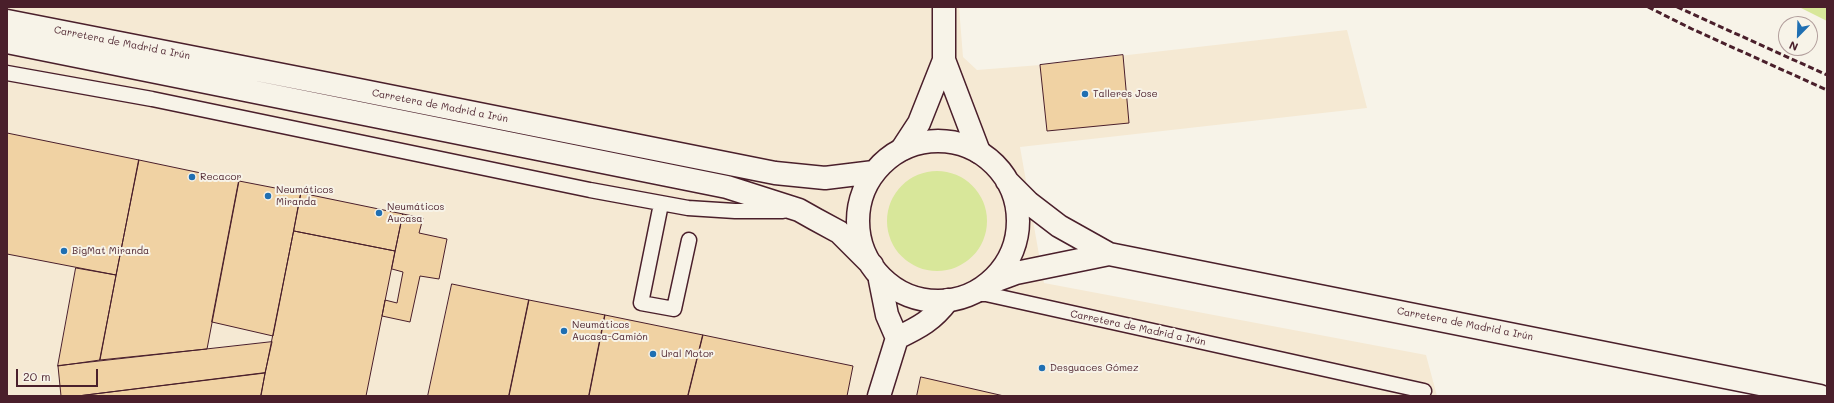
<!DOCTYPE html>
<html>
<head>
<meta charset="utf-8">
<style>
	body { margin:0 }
	#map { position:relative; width:1834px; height:403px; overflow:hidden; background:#f7f3e8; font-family:Mali,sans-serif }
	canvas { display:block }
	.frame { position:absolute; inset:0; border:8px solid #4a1f2b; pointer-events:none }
	.north { position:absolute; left:1778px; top:16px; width:40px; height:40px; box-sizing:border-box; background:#f7f3e8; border:1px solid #b29e9c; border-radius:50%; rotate:203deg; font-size:11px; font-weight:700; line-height:16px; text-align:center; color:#4a1f2b }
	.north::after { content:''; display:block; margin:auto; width:14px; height:18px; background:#1f6fb2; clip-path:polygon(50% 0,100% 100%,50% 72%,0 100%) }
	.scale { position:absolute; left:16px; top:369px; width:82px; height:18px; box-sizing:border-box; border:2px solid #4a1f2b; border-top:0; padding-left:5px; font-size:12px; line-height:14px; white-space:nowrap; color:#4a1f2b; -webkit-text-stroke:3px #f7f3e8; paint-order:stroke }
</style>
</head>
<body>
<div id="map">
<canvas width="1834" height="403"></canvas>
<div class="frame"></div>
<div class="north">N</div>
<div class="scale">20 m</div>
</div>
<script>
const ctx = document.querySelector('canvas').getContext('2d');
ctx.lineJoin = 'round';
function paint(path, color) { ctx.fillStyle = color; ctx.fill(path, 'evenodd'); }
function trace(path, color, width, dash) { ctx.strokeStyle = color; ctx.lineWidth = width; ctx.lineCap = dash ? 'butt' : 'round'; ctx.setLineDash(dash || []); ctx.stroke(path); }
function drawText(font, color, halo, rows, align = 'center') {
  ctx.font = font + ' Mali,sans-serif'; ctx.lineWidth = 4; ctx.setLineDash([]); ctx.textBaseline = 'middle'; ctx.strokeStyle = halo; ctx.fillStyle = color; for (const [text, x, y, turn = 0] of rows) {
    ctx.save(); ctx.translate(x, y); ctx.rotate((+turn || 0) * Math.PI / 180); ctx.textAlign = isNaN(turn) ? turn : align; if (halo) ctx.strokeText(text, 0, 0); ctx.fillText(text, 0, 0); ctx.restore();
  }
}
paint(new Path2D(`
	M7 7H959L963 57 977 70 1040 65 1347 30 1367 108 1020 147 1044 283 1426 355 1437 396H7Z`), '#f5e9d3');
paint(new Path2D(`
	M1799 7H1827V21Z
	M887 221a50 50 0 1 1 100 0a50 50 0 1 1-100 0Z`), '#d8e79a');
const building = new Path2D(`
	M1123 55 1129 123 1047 131 1040 65Z
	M7 133 139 160 116 275 7 254Z
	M139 160 239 181 207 349 100 360Z
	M239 181 301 193 273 336 212 322Z
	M301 193 403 214 395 251 294 231Z
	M403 214 423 218 419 233 447 239 439 279 420 276 410 322 382 316 385 300 397 303 403 272 392 269Z
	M294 231 395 251 366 396H261Z
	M76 268 116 275 100 360 58 366Z
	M452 284 529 300 509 396H428Z
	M529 300 605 315 589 396H509Z
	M605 315 703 335 688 396H589Z
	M703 335 853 366 847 396H688Z
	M272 342 265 373 78 396H61L58 366Z
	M265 373 261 396H78Z
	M921 377 1004 396H917Z`);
paint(building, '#f0d2a3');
trace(building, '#4a1f2b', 1);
const service = new Path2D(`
	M7 73 152 99 590 190 688 208 735 211H783
	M661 204 641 303 674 309 689 240
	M970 294H986L1424 391`);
const minor = new Path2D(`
	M944 7V60L979 152
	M902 149 919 123 944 60`);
const tertiary = new Path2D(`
	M880 280 887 315 897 338
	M879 396 897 338C920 327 933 320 948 300`);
const trunk = new Path2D(`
	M7 21 344 87 775 173 825 178 874 172
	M7 42 727 187 799 210 815 219 839 232 872 265
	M858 221a80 80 0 1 1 160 0a80 80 0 1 1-160 0Z
	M1007 181 1029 203 1059 226 1109 254 1820 396
	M989 283 1016 273 1109 254`);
trace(service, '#4a1f2b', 17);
trace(minor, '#4a1f2b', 25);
trace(tertiary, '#4a1f2b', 25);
trace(trunk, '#4a1f2b', 25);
trace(service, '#f7f3e8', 14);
trace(minor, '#f7f3e8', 22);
trace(tertiary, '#f7f3e8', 22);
trace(trunk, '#f7f3e8', 22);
trace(new Path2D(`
	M1648 7 1692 29 1827 90
	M1677 7 1827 75`), '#4a1f2b', 3, [6, 3]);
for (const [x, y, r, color] of [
	[1085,94,4,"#1f6fb2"],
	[192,177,4,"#1f6fb2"],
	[268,196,4,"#1f6fb2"],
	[379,213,4,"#1f6fb2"],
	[64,251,4,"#1f6fb2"],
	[564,331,4,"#1f6fb2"],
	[653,354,4,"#1f6fb2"],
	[1042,368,4,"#1f6fb2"]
]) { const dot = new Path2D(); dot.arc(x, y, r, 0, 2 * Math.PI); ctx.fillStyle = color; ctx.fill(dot); trace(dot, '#f7f3e8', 1.5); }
drawText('10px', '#4a1f2b', '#f7f3e8', [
	["Carretera de Madrid a Irún",122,43,11],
	["Carretera de Madrid a Irún",440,106,11],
	["Carretera de Madrid a Irún",1465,324,11],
	["Carretera de Madrid a Irún",1138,328,12]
]);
drawText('10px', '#4a1f2b', '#f7f3e8', [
	["Talleres Jose",1093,94],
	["Recacor",200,177],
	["Neumáticos",276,190],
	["Miranda",276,202],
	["Neumáticos",387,207],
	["Aucasa",387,219],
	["BigMat Miranda",72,251],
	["Neumáticos",572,325],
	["Aucasa-Camión",572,337],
	["Ural Motor",661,354],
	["Desguaces Gómez",1050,368]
], 'left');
</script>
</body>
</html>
